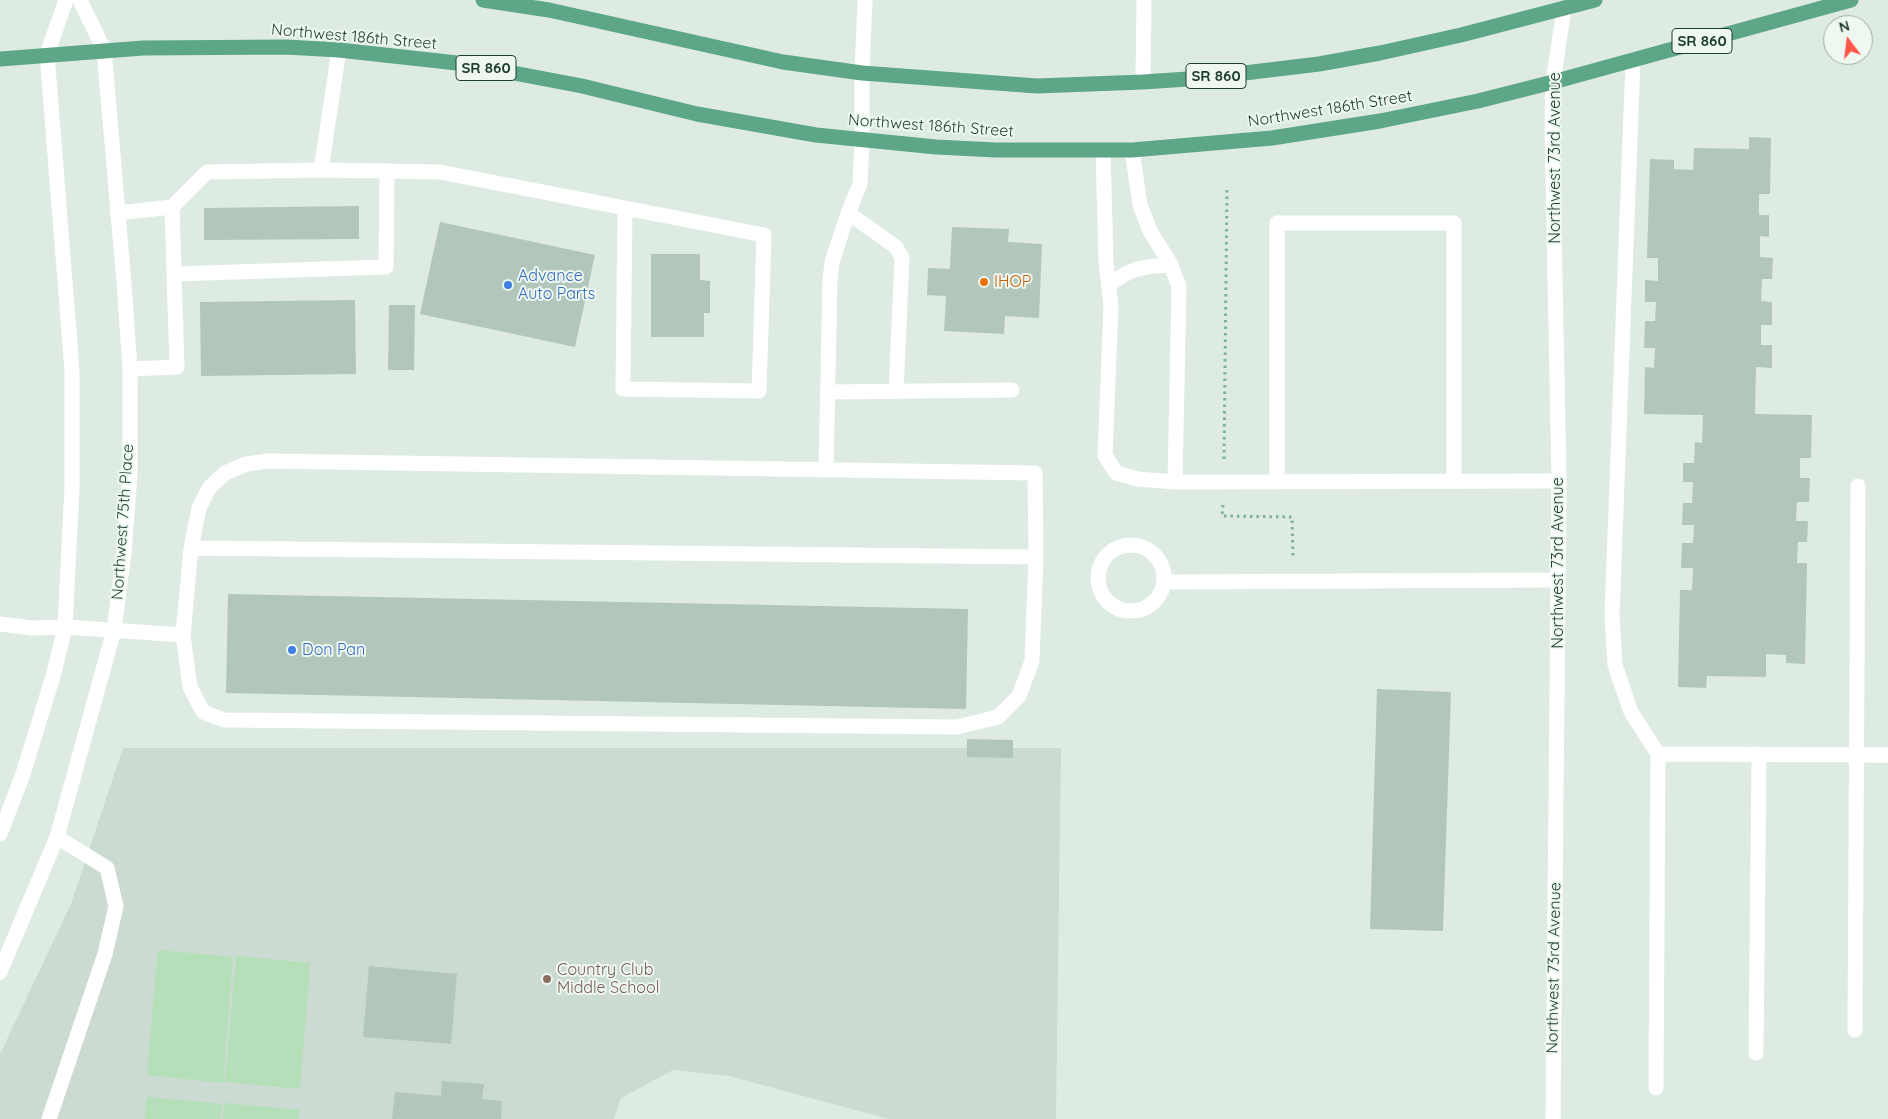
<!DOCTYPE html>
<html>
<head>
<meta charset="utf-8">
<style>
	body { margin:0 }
	#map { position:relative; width:1888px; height:1119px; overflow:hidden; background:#deebe3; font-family:Quicksand,sans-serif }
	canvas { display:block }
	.north { position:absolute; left:1823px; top:15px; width:50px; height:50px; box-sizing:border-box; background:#eef8f1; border:1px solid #9aada3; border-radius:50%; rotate:345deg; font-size:14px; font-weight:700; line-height:20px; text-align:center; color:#1d3d2f }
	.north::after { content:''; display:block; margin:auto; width:18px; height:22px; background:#ff5448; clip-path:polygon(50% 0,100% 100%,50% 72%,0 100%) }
</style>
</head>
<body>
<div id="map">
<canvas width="1888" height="1119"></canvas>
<div class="north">N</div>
</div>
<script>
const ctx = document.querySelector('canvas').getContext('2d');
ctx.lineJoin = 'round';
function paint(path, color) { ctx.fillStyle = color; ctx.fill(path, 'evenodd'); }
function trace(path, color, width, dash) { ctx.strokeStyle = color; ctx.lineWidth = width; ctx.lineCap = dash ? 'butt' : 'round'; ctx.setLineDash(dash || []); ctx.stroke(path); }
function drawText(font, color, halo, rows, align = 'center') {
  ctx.font = font + ' Quicksand,sans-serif'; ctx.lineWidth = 4; ctx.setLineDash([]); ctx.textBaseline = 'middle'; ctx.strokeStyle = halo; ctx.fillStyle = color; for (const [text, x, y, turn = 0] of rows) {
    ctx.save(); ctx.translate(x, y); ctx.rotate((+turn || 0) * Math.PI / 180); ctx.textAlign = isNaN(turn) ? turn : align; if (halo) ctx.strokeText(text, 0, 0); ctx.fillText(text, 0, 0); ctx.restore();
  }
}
paint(new Path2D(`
	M123 748H1061L1056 1119H889L729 1076 673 1070 621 1098 614 1119H0V1054L71 904Z`), '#ccdbd1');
paint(new Path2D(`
	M158 950 233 957 223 1083 147 1075Z
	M236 956 310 963 300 1089 225 1082Z
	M147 1097 222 1104 220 1119H145Z
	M224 1103 299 1110 298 1119H223Z`), '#b4dfb8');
paint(new Path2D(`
	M1749 137 1771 138 1770 194H1759V215H1769V237L1760 236V257L1773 258 1772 279H1762L1761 301 1772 302V325H1761V345H1772V368L1756 367 1755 414 1812 415 1811 458H1800V478H1810L1809 502H1797L1796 521H1808L1807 542H1798L1797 563H1807L1805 664 1786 663V655L1766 654V677L1707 676 1706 688 1678 687 1680 590H1692L1693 568H1681L1682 543H1693L1694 525H1682L1683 503H1692L1693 482H1683V463H1694L1695 442 1702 443 1703 415 1644 414 1645 367 1654 368 1655 348H1644L1645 321H1655L1656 302H1645V280L1658 281V258H1647L1650 159 1674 160V169L1693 170 1694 148 1749 149Z
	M359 206V239L204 240V208Z
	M440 222 595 255 575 347 420 314Z
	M952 227 1009 229 1008 242 1042 244 1039 318 1005 316 1004 334 944 331 946 296 927 295 928 268 950 269Z
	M651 254H700V280L710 281V313H704V337H651Z
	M355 300 356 374 201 376 200 302Z
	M389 305H415L414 370H388Z
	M228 594 968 609 966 709 226 693Z
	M1377 689 1451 692 1443 931 1370 929Z
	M967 739 1013 740V758L967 757Z
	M369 966 457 974 451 1044 363 1037Z
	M442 1081 484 1084 482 1099 502 1101 501 1119H392L395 1092 441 1096Z`), '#b3c6bb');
trace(new Path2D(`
	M1224 459 1227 186
	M1223 505 1222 516 1292 517 1293 558`), '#7ab397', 3, [2.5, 4]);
trace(new Path2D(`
	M1633 60 1612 615 1615 665 1631 712 1658 754 1888 755
	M1143 82 1144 0
	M1103 151 1106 262 1111 306 1105 455 1116 473 1138 479 1175 482 1179 287 1171 265 1150 231 1140 205 1132 150
	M321 170 339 50
	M118 213 172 207 207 172 321 170 440 172 764 235 759 391 623 389 625 208
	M848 213 896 247 902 258 896 391
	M174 274 386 267 387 171
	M1109 285C1130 268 1144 266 1171 265
	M130 369 177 367 172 207
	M828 392 1012 390
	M268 461 1035 473 1036 557 1032 661 1019 696 998 717 957 727 224 720 203 712 190 687 183 635 191 548 199 508 209 488 225 473 246 464Z
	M826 470 830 280 832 262 848 213 860 184 862 140
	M1175 482 1559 481
	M1277 482V223H1454V481
	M1098 578a33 33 0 1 1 66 0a33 33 0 1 1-66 0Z
	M191 548 1036 557
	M1164 582 1558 580
	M0 624 32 628 65 627 183 635
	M1855 1030 1858 486
	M1756 1053 1759 754
	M1656 1088 1658 754
	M49 1119 105 954 116 906 107 868 57 837`), '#fff', 15);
trace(new Path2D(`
	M862 140V73L865 0`), '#fff', 15);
trace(new Path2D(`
	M0 834 23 774 54 673 65 627 72 488V370L47 54 66 0
	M0 972 57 837 114 630 124 553 130 475V369L124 283 104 50 80 0
	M1553 1119 1559 481 1552 125 1553 82 1564 9`), '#fff', 15);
trace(new Path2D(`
	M483 0 549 10 783 62 862 73 1037 86 1143 82 1203 78 1319 64 1380 53 1461 35 1595 0
	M0 59 143 48 286 47 339 50 466 64 582 86 697 114 816 135 936 147 996 150H1132L1272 138 1380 121 1478 101 1553 82 1851 0`), '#5da686', 15);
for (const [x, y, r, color] of [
	[984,282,5,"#e8710a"],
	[508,285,5,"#3f7fe0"],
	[292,650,5,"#3f7fe0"],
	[547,979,5,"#8d6e63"]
]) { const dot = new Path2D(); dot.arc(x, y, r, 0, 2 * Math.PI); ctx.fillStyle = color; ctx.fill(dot); trace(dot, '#eef8f1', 2); }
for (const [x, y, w] of [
	[1702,41,60],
	[486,68,60],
	[1216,76,60]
]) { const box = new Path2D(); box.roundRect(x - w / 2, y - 12.5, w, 25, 4); ctx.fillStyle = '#eef8f1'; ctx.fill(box); trace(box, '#1d3d2f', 1); }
drawText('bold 15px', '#1d3d2f', null, [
	["SR 860",1702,41],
	["SR 860",486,68],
	["SR 860",1216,76]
]);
drawText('16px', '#1d3d2f', '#eef8f1', [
	["Northwest 186th Street",354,37,5],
	["Northwest 186th Street",1330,109,-9],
	["Northwest 186th Street",931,126,4],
	["Northwest 73rd Avenue",1555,158,-90],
	["Northwest 75th Place",123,522,-86],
	["Northwest 73rd Avenue",1558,563,-90],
	["Northwest 73rd Avenue",1554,968,-89]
]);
drawText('16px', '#366cbe', '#eef8f1', [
	["Advance",518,276],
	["Auto Parts",518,294],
	["Don Pan",302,650]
], 'left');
drawText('16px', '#c56008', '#eef8f1', [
	["IHOP",994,282]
], 'left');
drawText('16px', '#785e54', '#eef8f1', [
	["Country Club",557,970],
	["Middle School",557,988]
], 'left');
</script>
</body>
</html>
